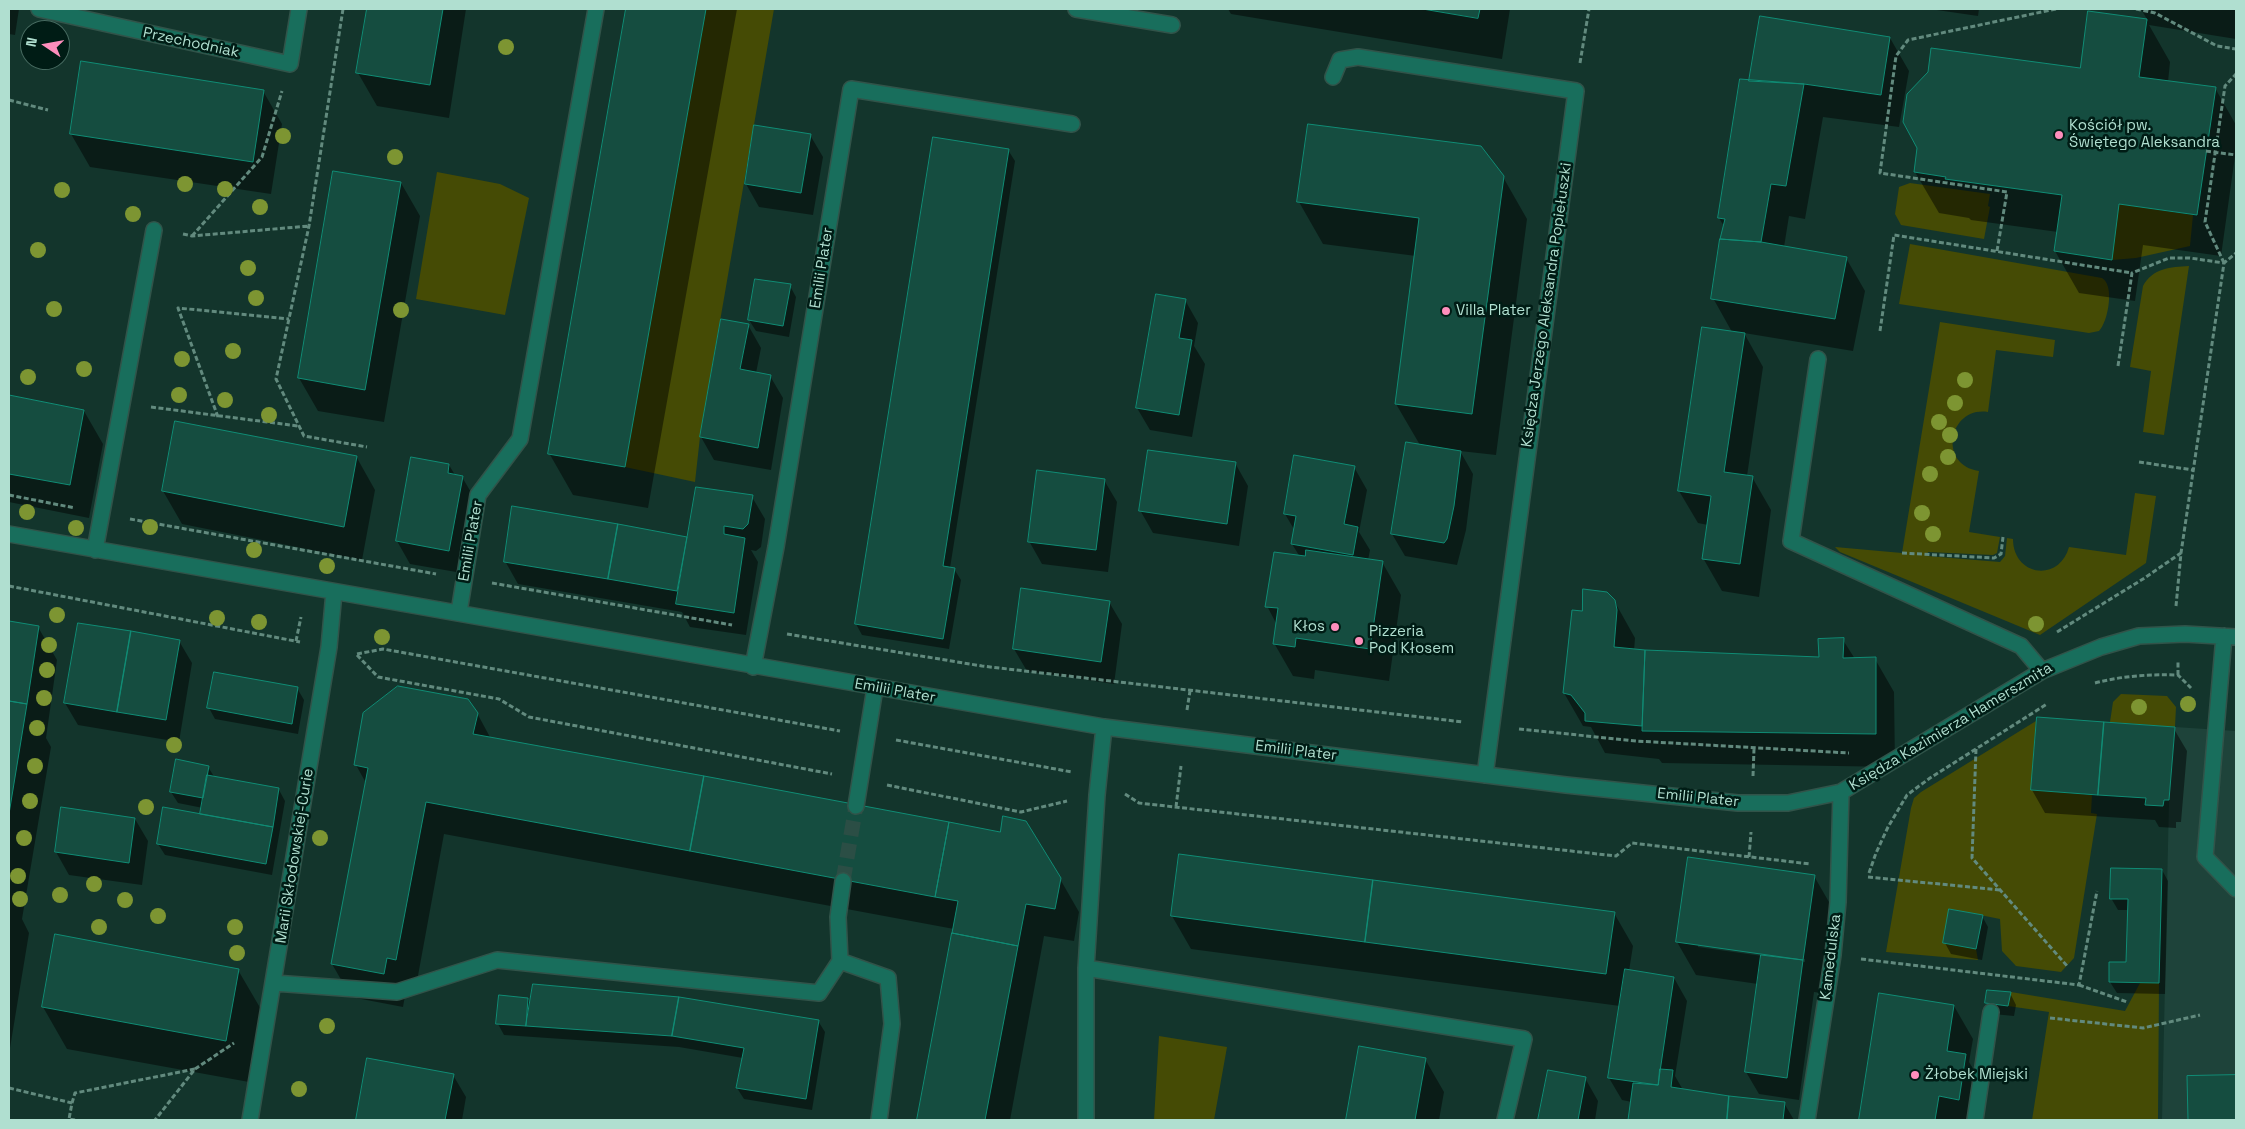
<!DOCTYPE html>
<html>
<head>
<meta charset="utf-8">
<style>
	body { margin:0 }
	#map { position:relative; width:2245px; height:1129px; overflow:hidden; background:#13352c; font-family:"Space Grotesk",sans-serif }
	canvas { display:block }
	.frame { position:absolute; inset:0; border:10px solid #b0dfd0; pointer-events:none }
	.north { position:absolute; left:20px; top:20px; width:50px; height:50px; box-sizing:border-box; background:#001c15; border:1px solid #466a60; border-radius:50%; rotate:282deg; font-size:14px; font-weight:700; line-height:20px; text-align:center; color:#b0dfd0 }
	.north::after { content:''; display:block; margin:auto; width:18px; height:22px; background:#fe8ebc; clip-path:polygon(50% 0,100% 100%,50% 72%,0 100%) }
</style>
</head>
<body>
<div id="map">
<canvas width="2245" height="1129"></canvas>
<div class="frame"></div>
<div class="north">N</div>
</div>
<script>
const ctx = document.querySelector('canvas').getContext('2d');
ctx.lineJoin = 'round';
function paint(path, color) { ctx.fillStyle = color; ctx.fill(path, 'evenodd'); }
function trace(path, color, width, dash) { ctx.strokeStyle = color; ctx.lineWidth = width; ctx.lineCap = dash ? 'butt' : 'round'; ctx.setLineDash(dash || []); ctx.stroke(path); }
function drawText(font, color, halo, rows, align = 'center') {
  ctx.font = font + ' "Space Grotesk",sans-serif'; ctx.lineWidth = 5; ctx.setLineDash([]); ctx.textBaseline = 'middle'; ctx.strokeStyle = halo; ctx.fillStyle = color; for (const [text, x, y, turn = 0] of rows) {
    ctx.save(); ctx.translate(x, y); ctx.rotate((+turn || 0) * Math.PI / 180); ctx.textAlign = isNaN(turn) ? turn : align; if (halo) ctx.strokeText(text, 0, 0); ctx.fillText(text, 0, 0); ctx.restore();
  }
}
paint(new Path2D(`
	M2175 727 2236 731V1120H2162L2169 800Z`), '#1e433a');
paint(new Path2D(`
	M706 9H774L700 437 695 482 625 467Z
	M437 172 500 184 529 198 505 315 416 299Z
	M1910 183 1990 194 1988 206 1990 207 1984 239 1901 225 1895 214 1899 187Z
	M2119 204 2193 215 2190 246 2136 258 2112 260Z
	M1910 244 2102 278C2115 285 2108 322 2099 331L2089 333 1899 304Z
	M2189 266 2164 435 2143 432 2151 371 2130 367 2143 286C2153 268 2170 267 2189 266Z
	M1940 322 2055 340 2053 357 1996 350 1988 412C1949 406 1937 465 1979 471L1969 532 2000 537 1997 553 1993 555 1928 552 1927 556 2000 562 2005 556 2007 538 2013 539C2013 576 2059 583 2069 547L2126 555 2135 493 2156 496 2146 563 2040 635 1840 552 1835 547 1902 553Z
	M2121 694 2167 696 2176 707 2175 727 2110 722 2113 702Z
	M2036 721 2031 790 2092 795 2091 813 2097 814 2074 958 2061 972 2016 966 2002 951 2000 919 1950 909 1943 943 1976 949 1978 960 1886 952 1911 808 1914 798 1921 792Z
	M2140 983H2159L2158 1120H2032L2049 1012 2008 1006 2011 992 2125 1011Z
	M1159 1036 1227 1047 1214 1120H1154Z`), '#454b05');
paint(new Path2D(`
	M9 9H19L15 35 9 34Z
	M368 9H466L449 118 377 106 358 73Z
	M627 9H737L648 508 573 495 549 453Z
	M1228 9H1510L1502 59 1231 14Z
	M1930 9H1979L1978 16Z
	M2141 9H2236V39L2149 25 2170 62 2168 82 2215 88 2236 125V149L2221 256 2143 245 2135 301 2079 293 2055 251 2058 232 1971 220 1969 218 1939 213 1915 172 2081 69 2089 12 2148 21Z
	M1890 38 1909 71 1899 127 1823 117 1805 219 1789 216 1784 247 1846 258 1865 291 1853 351 1744 333 1763 367 1747 476 1752 477 1771 510 1759 597 1722 591 1703 558 1708 525 1698 523 1679 491 1732 332 1713 298 1725 228 1719 218 1750 82Z
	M263 91 282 124 271 194 90 167 71 134Z
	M810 135 823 157 813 215 759 207 746 184Z
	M934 138 1008 150 1015 161 950 568 954 569 961 580 949 649 862 635 856 624Z
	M1503 177 1527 219 1496 455 1460 451 1473 474 1466 530 1457 565 1405 556 1392 534 1420 445 1396 404 1416 256 1323 244 1299 202Z
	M401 183 420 216 384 422 318 411 299 378Z
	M790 286 796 297 789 337 756 331 749 320Z
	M1185 300 1198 323 1194 346 1205 364 1192 437 1150 430 1137 408Z
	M748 325 761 348 756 373 770 376 783 398 771 470 714 460 701 437Z
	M9 397 84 411 103 444 89 518 9 502Z
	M357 458 375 490 362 560 182 524 163 491Z
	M1235 463 1248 486 1239 546 1153 533 1140 510Z
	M449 465 455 475 462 477 475 499 462 573 410 564 397 541Z
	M1354 467 1367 490 1359 532 1370 550 1368 560 1382 562 1401 595 1389 681 1315 670 1314 679 1293 676 1274 643 1277 625 1267 606 1300 557 1292 544 1295 531 1285 514Z
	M1104 480 1117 502 1108 572 1042 564 1029 541Z
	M752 497 765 519 761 547 756 551 751 550 758 562 746 635 690 627 682 612 518 584 505 561 513 507 688 538Z
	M1598 591 1612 597 1635 638 1634 651 1820 658 1843 640 1855 659H1875L1894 692 1895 767 1662 763 1659 759 1605 753 1591 727 1583 726 1564 693 1583 612Z
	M1109 602 1122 624 1114 684 1027 671 1014 649Z
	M9 622 38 627 57 660 46 738 51 747 22 919 29 933 9 1054Z
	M179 641 192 663 179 742 78 725 65 703Z
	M297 688 304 700 298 734 215 719 209 708Z
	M477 713 491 739 1001 833 1060 879 1079 912 1074 941 1044 936 1010 1120H918L954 929 444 834 415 992 406 990 403 1007 351 997 332 964 366 783 356 765Z
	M2038 719 2174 729 2187 751 2181 822H2176V828L2159 827 2155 820 2045 813 2032 790Z
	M208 767 215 778 279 790 285 801 272 875 165 855 158 844 164 808 201 815 203 808 178 803 171 792Z
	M62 809 135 819 148 841 142 885 69 875 56 852Z
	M1180 855 1614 913 1633 946 1629 971 1674 978 1687 1001 1675 1076 1683 1090 1784 1103 1794 1120H1630L1632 1102 1622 1100 1609 1078 1620 1006 1191 949 1172 916Z
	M1689 859 1814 876 1833 909 1821 993 1814 992 1799 1100 1759 1094 1746 1072 1758 984 1696 975 1677 942ZM1698 944 1805 959V962L1698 947Z
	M2162 870 2168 881 2165 994 2117 993 2110 982 2127 963 2129 910H2118L2111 898Z
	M1982 916 1988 927 1982 960 1951 954 1945 943Z
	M238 970 262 1011 249 1082 67 1049 43 1007Z
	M2010 993 2016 1005 2014 1016 1993 1014 1987 1002Z
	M1880 995 1954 1006 1973 1039 1969 1062 1985 1088 1980 1120H1860Z
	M528 999 531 1004 818 1021 825 1032 812 1110 744 1099 737 1088 743 1058 679 1047 504 1035 498 1024Z
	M1360 1048 1425 1059 1444 1092 1439 1120H1348Z
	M368 1059 453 1075 466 1097 462 1120H357Z
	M1549 1071 1585 1078 1598 1101 1595 1120H1539Z
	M2188 1077H2236V1120H2189Z`), '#0007');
const building = new Path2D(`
	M367 9H443L430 85 356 73Z
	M626 9H706L625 467 548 454Z
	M1423 9H1480L1478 18Z
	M2088 11 2147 19 2139 77 2216 87 2197 215 2119 204 2112 260 2054 251 2062 195 1945 179 1946 177 1914 172 1917 148 1903 122 1907 94 1928 72 1931 48 2080 68Z
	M1760 16 1890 37 1881 95 1804 84 1749 81Z
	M81 61 264 90 253 162 70 134Z
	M1740 79 1804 84 1786 186 1771 184 1761 242 1720 239 1725 219 1718 218Z
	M1308 124 1481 146 1504 176 1472 414 1395 404 1419 218 1297 202Z
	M754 125 811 134 801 193 745 184Z
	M933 137 1009 149 943 566 955 568 943 639 855 624Z
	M333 171 401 182 365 390 298 378Z
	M1720 239 1761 242 1847 257 1835 319 1711 299Z
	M755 279 791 284 783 326 748 320Z
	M1156 294 1186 299 1179 338 1192 340 1179 415 1136 408Z
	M721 319 749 324 740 369 771 375 758 448 700 437Z
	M1702 327 1745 333 1724 472 1753 476 1740 564 1702 559 1711 496 1678 491Z
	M9 395 84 410 70 485 9 474Z
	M175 421 357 456 344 527 162 491Z
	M1406 442 1461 451 1454 506 1447 539 1444 543 1391 534Z
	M1148 450 1236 462 1227 524 1139 511Z
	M1294 455 1355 466 1344 524 1358 527 1353 555 1291 544 1296 516 1284 514Z
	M411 457 449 464 448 473 463 476 449 551 396 541Z
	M1037 470 1105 479 1096 550 1028 542Z
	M696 487 753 495 748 524 743 529 724 526V534L745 538 734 613 676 604Z
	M512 506 618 524 608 579 504 562Z
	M618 524 687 537 677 591 608 579Z
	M1306 550 1383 561 1370 649 1296 638 1295 647 1273 644 1278 608 1265 607 1274 552 1305 556Z
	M1021 588 1110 601 1101 662 1013 649Z
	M1583 589 1607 592 1615 600 1617 610 1614 647 1645 650 1642 726 1585 721V713L1571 695 1563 693 1572 610 1582 611Z
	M9 621 39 626 27 704 9 701Z
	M78 623 131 631 117 712 64 703Z
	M131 631 180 640 166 720 117 712Z
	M1844 638 1843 658 1876 657V734L1642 731 1645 650 1819 657 1818 639Z
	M214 672 298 687 292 724 207 708Z
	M398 686 468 699 478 713 473 734 704 776 690 851 426 802 396 960 387 958 384 974 331 964 368 768 354 765 363 713Z
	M9 701 27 704 9 814Z
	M2037 717 2104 722 2098 795 2031 790Z
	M2104 722 2175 727 2169 800H2164L2163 806 2145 805 2146 798 2098 795Z
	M176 759 209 766 203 798 170 792Z
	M207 775 279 788 273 827 200 814Z
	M704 776 949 822 935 897 690 851Z
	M61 807 135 818 129 863 55 852Z
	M163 807 273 827 266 864 157 844Z
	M1003 816 1026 821 1061 878 1055 909 1026 904 1018 946 952 933 958 901 935 897 949 822 1000 832Z
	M1179 854 1373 880 1365 942 1171 916Z
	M1688 857 1815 875 1803 960 1676 942Z
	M2111 868 2162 869 2159 983 2109 982V962H2126L2128 899H2110Z
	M1373 880 1615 912 1606 974 1365 942Z
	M1949 909 1983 915 1976 949 1943 943Z
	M952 933 1018 946 985 1120H917Z
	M55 934 239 969 226 1041 42 1007Z
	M1761 955 1803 960 1787 1078 1745 1072Z
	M1625 969 1674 977 1658 1085 1608 1078Z
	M533 984 679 997 672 1036 526 1026Z
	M1987 990 2011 992 2008 1006 1985 1003Z
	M1879 993 1954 1005 1947 1051 1966 1054 1959 1100 1939 1096 1935 1120H1859Z
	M499 995 528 998 526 1026 496 1024Z
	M679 997 819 1020 806 1099 736 1088 744 1048 672 1036Z
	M1359 1046 1426 1058 1415 1120H1346Z
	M367 1058 454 1074 445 1120H356Z
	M1660 1069 1673 1070 1671 1087 1729 1096 1727 1120H1628L1633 1083 1658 1085Z
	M1548 1070 1586 1077 1578 1120H1538Z
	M2236 1075V1120H2188L2187 1076Z
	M1729 1096 1785 1102 1783 1120H1727Z`);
paint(building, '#154d40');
trace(building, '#108c75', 1);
trace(new Path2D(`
	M843 881 856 806`), '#2b4e45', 15, [15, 8]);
const minor = new Path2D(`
	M39 9 290 64 299 9
	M1076 9 1172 25
	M1333 77 1340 60 1358 57 1576 91 1485 775
	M1818 359 1791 541 2021 646 2042 671
	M9 534 1104 727 1566 785 1738 803H1788L1841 792 2042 671 2101 647 2139 636 2185 634 2236 637
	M95 550 154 230
	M459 612 478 495 520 439 596 9
	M2224 636 2205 857 2236 889
	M753 667 776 547 851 89 1072 124
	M856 806 875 688
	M840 961 838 917 843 881
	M1086 968 1524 1039 1505 1120
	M274 983 397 992 497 960 819 993 840 961 888 978 892 1024 879 1120
	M250 1120 329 647 334 592
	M1086 1120V968L1097 795 1104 727
	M1807 1120 1833 955 1838 902 1841 792
	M1975 1120 1991 1012`);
trace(minor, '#315349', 18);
trace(new Path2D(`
	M343 9 309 226 276 379 304 436 367 447
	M2136 9 2155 13 2217 46 2236 49
	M1580 63 1589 9
	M9 100 48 110
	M2206 151 2236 155
	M183 234 192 236 309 226
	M192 236 262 157 282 91
	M1997 251 2007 192 1880 173 1896 56 1908 40 2056 9
	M2224 263 2205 222 2225 86 2236 74
	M1880 331 1894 235 2132 273
	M2118 366 2132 273 2169 258H2190L2224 263
	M151 407 298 426
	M218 417 178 308 289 319
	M2139 462 2193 470
	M9 495 75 508
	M130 519 436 574
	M1902 553 1994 558 2001 554 2003 537
	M492 583 732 625
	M9 586 300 642
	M2176 606 2181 553 2224 263 2236 253
	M2057 632 2143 579 2181 553
	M787 634 982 666 1463 722
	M296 641 301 617
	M357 654 383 649 840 731
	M357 655 378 677 499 699 529 717 832 774
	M2178 675V662
	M2095 683C2122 676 2150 674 2178 675L2191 688
	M1187 710 1190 691
	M1519 729 1636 741 1849 753
	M896 740 1072 772
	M1976 749 1972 858 2068 967
	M1753 776 1754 749
	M887 785 1021 812 1067 801
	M1125 794 1139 803 1616 856 1632 843 1810 864
	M1176 807 1181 766
	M1749 857 1751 832
	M1869 873 1876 853 1888 827 1907 795 1930 778 2047 704
	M1868 877 2000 890
	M1861 959 2079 985 2097 891
	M2079 985 2127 1002
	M2050 1018 2143 1028 2200 1015
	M195 1069 234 1043
	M9 1088 72 1103 69 1119 75 1120
	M72 1103 75 1093 195 1069 155 1120`), '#628a7e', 3, [5, 2.5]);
trace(minor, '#186e5c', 15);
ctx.fillStyle = '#7d9532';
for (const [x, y] of [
	[506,47],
	[283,136],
	[395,157],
	[185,184],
	[225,189],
	[62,190],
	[260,207],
	[133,214],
	[38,250],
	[248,268],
	[256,298],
	[54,309],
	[401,310],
	[233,351],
	[182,359],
	[84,369],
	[28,377],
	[1965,380],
	[179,395],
	[225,400],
	[1955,403],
	[269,415],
	[1939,422],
	[1950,435],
	[1948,457],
	[1930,474],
	[27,512],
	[1922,513],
	[150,527],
	[76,528],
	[1933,534],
	[254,550],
	[327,566],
	[57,615],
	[217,618],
	[259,622],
	[2036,624],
	[382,637],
	[49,645],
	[47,670],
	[44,698],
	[2188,704],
	[2139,707],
	[37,728],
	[174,745],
	[35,766],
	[30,801],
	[146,807],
	[24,838],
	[320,838],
	[18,876],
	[94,884],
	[60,895],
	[20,899],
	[125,900],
	[158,916],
	[99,927],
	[235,927],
	[237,953],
	[327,1026],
	[299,1089]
]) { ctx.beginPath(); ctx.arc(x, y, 8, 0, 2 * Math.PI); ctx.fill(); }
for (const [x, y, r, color] of [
	[2059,135,5,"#fe8ebc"],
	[1446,311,5,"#fe8ebc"],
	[1335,627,5,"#fe8ebc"],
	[1359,641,5,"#fe8ebc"],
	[1915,1075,5,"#fe8ebc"]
]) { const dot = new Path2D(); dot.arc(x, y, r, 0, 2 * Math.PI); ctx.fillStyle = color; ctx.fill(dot); trace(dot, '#001c15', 2); }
drawText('15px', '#b0dfd0', '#001c15', [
	["Przechodniak",191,43,12],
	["Emilii Plater",822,268,-81],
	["Księdza Jerzego Aleksandra Popiełuszki",1547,305,-82],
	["Emilii Plater",471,541,-80],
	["Emilii Plater",895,691,10],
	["Księdza Kazimierza Hamerszmita",1951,727,-31],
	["Emilii Plater",1296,751,7],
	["Emilii Plater",1698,798,6],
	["Marii Skłodowskiej-Curie",295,856,-81],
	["Kamedulska",1831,957,-83]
]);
drawText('15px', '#b0dfd0', '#001c15', [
	["Kościół pw.",2069,126],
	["Świętego Aleksandra",2069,143],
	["Villa Plater",1456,311],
	["Kłos",1325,627,"right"],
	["Pizzeria",1369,632],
	["Pod Kłosem",1369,649],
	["Żłobek Miejski",1925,1075]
], 'left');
</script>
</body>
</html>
